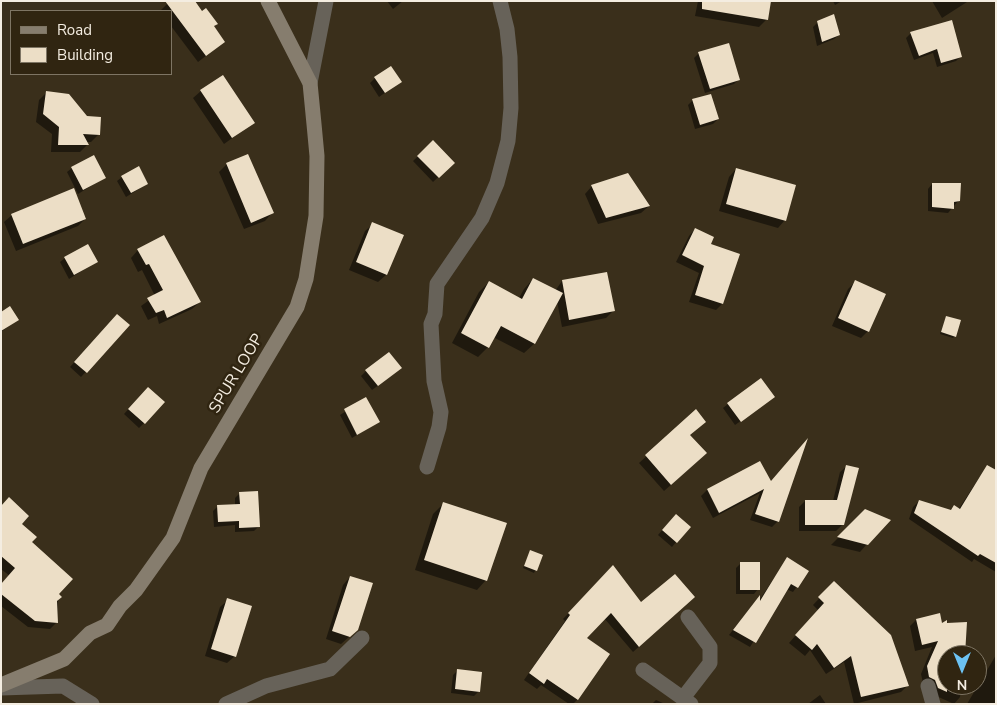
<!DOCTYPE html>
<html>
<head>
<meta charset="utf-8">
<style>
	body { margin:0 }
	#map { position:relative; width:997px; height:705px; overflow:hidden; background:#3a2f1b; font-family:"Nunito Sans",sans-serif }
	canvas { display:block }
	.frame { position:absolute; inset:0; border:2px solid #f4ede1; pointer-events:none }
	.legend { position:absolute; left:10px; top:10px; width:162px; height:65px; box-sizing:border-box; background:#302511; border:1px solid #7e7564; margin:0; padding:6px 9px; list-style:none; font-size:15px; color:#f4ede1 }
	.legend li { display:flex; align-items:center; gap:10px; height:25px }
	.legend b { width:25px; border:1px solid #7e7564 }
	.north { position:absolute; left:937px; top:645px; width:50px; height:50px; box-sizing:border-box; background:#302511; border:1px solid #7e7564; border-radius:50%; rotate:180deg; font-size:14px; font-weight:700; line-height:20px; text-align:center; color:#f4ede1 }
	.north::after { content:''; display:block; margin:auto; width:18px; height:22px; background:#6cc2f3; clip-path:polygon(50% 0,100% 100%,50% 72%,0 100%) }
</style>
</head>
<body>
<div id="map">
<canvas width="997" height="705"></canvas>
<div class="frame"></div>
<ul class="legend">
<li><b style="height:6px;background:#867d6e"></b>Road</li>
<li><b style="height:14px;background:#ecdec6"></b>Building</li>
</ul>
<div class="north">N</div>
</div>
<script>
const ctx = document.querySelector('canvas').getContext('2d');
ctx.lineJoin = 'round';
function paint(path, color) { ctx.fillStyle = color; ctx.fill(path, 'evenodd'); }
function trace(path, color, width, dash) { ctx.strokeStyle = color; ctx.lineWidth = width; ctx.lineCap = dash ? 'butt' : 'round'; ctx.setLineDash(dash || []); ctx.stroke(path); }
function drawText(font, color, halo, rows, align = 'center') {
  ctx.font = font + ' "Nunito Sans",sans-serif'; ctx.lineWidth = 5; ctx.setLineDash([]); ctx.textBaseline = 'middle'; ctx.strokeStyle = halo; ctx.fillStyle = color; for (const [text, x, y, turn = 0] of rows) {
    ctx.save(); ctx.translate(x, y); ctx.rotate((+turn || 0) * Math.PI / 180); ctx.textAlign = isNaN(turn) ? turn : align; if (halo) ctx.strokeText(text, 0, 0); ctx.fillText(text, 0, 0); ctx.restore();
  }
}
paint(new Path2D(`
	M387 1H403L393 9Z
	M698 1H770L767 19 759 27 695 16Z
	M833 1H842L835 5Z
	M932 1H966L967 2 942 18Z
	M167 4 202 13 224 42 198 62 171 26V11H160Z
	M818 22 839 35 834 39 817 46 813 27Z
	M911 33 960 57 956 61 937 67 933 53 914 60 906 38Z
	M699 53 738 80 734 84 705 93 694 58Z
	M375 78 400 82 379 97 370 83Z
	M201 91 253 123 224 144 193 98Z
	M46 93 99 134 91 142H85L87 145 80 152H51L52 134 36 122 39 100Z
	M693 100 718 119 713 124 695 129 688 105Z
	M433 142 453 163 433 182 413 161Z
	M227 164 272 213 265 221 244 229 219 172Z
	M72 168 104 178 78 194 67 172Z
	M736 169 785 220 778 228 719 211 729 177Z
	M122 177 147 184 126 197 117 181Z
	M932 184 959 200 948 213 928 211V189Z
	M592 186 649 206 641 213 598 224 585 194Z
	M12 215 85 219 78 226 16 251 4 222Z
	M373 224 402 236 386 275 378 282 349 270 365 231Z
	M695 229 709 245 722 304 716 310 689 302 699 273 676 262 689 236Z
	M138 250 200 302 192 309 159 324 157 316 148 320 141 306 155 296 142 270 138 272 131 258Z
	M65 258 96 262 69 279 60 262Z
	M533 279 555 291 562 281 613 311 606 318 562 327 557 301 534 344 524 353 493 337 488 347 478 357 452 343 479 292 489 282 519 298 524 289Z
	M855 282 868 331 861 338 832 326 848 289Z
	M1 313 17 320 1 332Z
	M946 317 955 336 953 338 940 334Z
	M112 320 129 325 81 377 70 367Z
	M366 371 395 373 372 390 361 376Z
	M143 393 144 423 139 428 124 414Z
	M365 399 378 422 352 438 340 415Z
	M769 401 735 425 723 408 728 404Z
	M696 411 689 435 699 460 664 491 639 463Z
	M759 462 778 521 772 527 750 520 760 493 713 518 701 496 707 490Z
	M847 466 842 525 836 531H799V507L805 501H833L840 472Z
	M987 466 996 471V572L974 559 972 562 909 519 913 507 919 501 950 511 958 510Z
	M240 493 259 526 254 531 235 532V525L214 527 213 511 218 506 235 505V498Z
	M443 504 486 580 477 590 415 570 433 514Z
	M1 507 20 524 58 595 57 622 50 629 28 627 1 606V585L10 576 1 569Z
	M865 511 867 544 860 552 831 545Z
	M671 520 676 542 672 547 658 535Z
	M531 551 542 555 534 573 523 568Z
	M787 559 808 571 793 592 786 589 750 647 729 635 755 602H758Z
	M741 563 758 589 754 594H736V568Z
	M613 567 641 604 667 622 633 652 604 618 585 638 608 654 577 700 573 704H569L541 685 537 689 524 680 565 621 563 619Z
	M350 577 349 637 341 644 326 639 343 585Z
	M834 583 907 686 901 692 854 704 844 662 826 674 810 650 805 656 789 643 818 610 813 605Z
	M228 600 235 656 227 663 205 656 220 607Z
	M916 620 941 624 963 655H947V685H961L960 697 954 704 932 694 923 683 921 674 932 647 915 651 910 626Z
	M996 655V704H967Z
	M458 670 479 691 474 696 451 693 453 675Z
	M820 695 826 704H808Z
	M656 700 665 704H652Z`), '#0007');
paint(new Path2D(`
	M165 1H195L202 11 206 8 218 24 214 26 225 42 206 56Z
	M702 1H771L768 20 702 9Z
	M834 14 840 35 822 42 817 21Z
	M952 20 962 57 941 63 937 49 919 56 910 32Z
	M729 43 740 80 710 89 698 52Z
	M391 66 402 82 385 93 374 77Z
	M223 75 255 123 232 138 200 90Z
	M46 91 69 94 87 116 101 117 100 135 83 134 89 145H58L59 127 43 114Z
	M711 94 719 119 700 125 692 99Z
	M433 140 455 163 439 178 417 156Z
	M248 154 274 213 251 223 226 163Z
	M94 155 106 178 83 190 71 167Z
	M139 166 148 184 131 193 121 176Z
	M736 168 796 185 786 221 726 204Z
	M628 173 650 206 606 218 591 185Z
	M932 183H961L960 201 954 202V209L932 207Z
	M74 188 86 219 23 244 11 214Z
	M372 222 404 235 387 275 356 262Z
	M695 228 714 237 711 244 740 254 723 304 695 295 704 266 682 255Z
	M164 235 201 302 167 318 164 310 156 313 147 298 163 290 149 264 146 265 137 249Z
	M88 244 98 262 74 275 64 257Z
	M607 272 615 311 569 320 562 280Z
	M533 278 563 293 535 344 501 326 489 348 461 333 489 281 522 299Z
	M855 280 886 294 869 332 838 318Z
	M10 306 19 320 1 331V312Z
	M117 314 130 325 87 373 74 362Z
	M946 316 961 320 956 337 941 332Z
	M389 352 402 368 378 386 365 370Z
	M761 378 775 397 741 422 727 403Z
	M148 387 165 402 145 424 128 409Z
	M366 397 380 422 357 435 344 409Z
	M696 409 706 422 690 435 707 453 671 485 645 455Z
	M808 438 779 522 755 514 764 489 719 513 707 489 760 461 771 481Z
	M846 465 859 468 844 525H805V500H837Z
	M987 465 996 470V563L980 554 978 556 914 513 919 500 951 510 954 505 960 509Z
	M258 491 260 527 239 528V521L218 522 217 505 240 504 239 492Z
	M9 497 29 516 22 524 37 537 32 542 73 579 59 594 62 597 57 601 58 623 35 621 1 594V584L15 568 1 556V506Z
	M443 502 507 523 487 581 424 560Z
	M865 509 891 520 868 545 837 537Z
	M676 514 691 527 677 543 662 530Z
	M530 550 543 555 537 571 524 566Z
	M787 557 809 571 798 588 791 584 756 643 733 630 760 595V601Z
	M740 562H760V590H740Z
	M613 565 641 602 675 574 695 597 639 647 611 613 587 638 610 654 578 700 547 679 544 684 529 673 570 615 568 613Z
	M350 576 373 583 358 630 350 637 332 631Z
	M834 581 891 635 909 686 861 697 851 656 834 668 817 644 812 650 795 635 824 603 818 597Z
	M227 598 252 606 236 657 211 649Z
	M940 613 942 623 947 620V623L967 622 965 655H947V692L938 688 935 680 929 677 927 666 938 641 922 645 916 619Z
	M457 669 482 672 480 692 455 689Z`), '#ecdec6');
trace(new Path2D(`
	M310 83 326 1
	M427 467 439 427 441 412 434 381 431 324 435 314 437 284 482 218 497 183 508 141 511 108 510 57 507 29 500 1
	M643 670 691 704
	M928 686 933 704
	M1 688 63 686 92 704
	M683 698 710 663V647L688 617
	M226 704 266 686 330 669 362 638`), '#676259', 15);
trace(new Path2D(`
	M1 685 64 659 90 633 107 625 120 606 136 590 173 538 201 468 297 307 306 279 316 216 317 156 314 124 310 83 268 1`), '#867d6e', 15);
drawText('16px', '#f4ede1', '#302511', [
	["SPUR LOOP",237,374,-59]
]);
</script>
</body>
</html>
